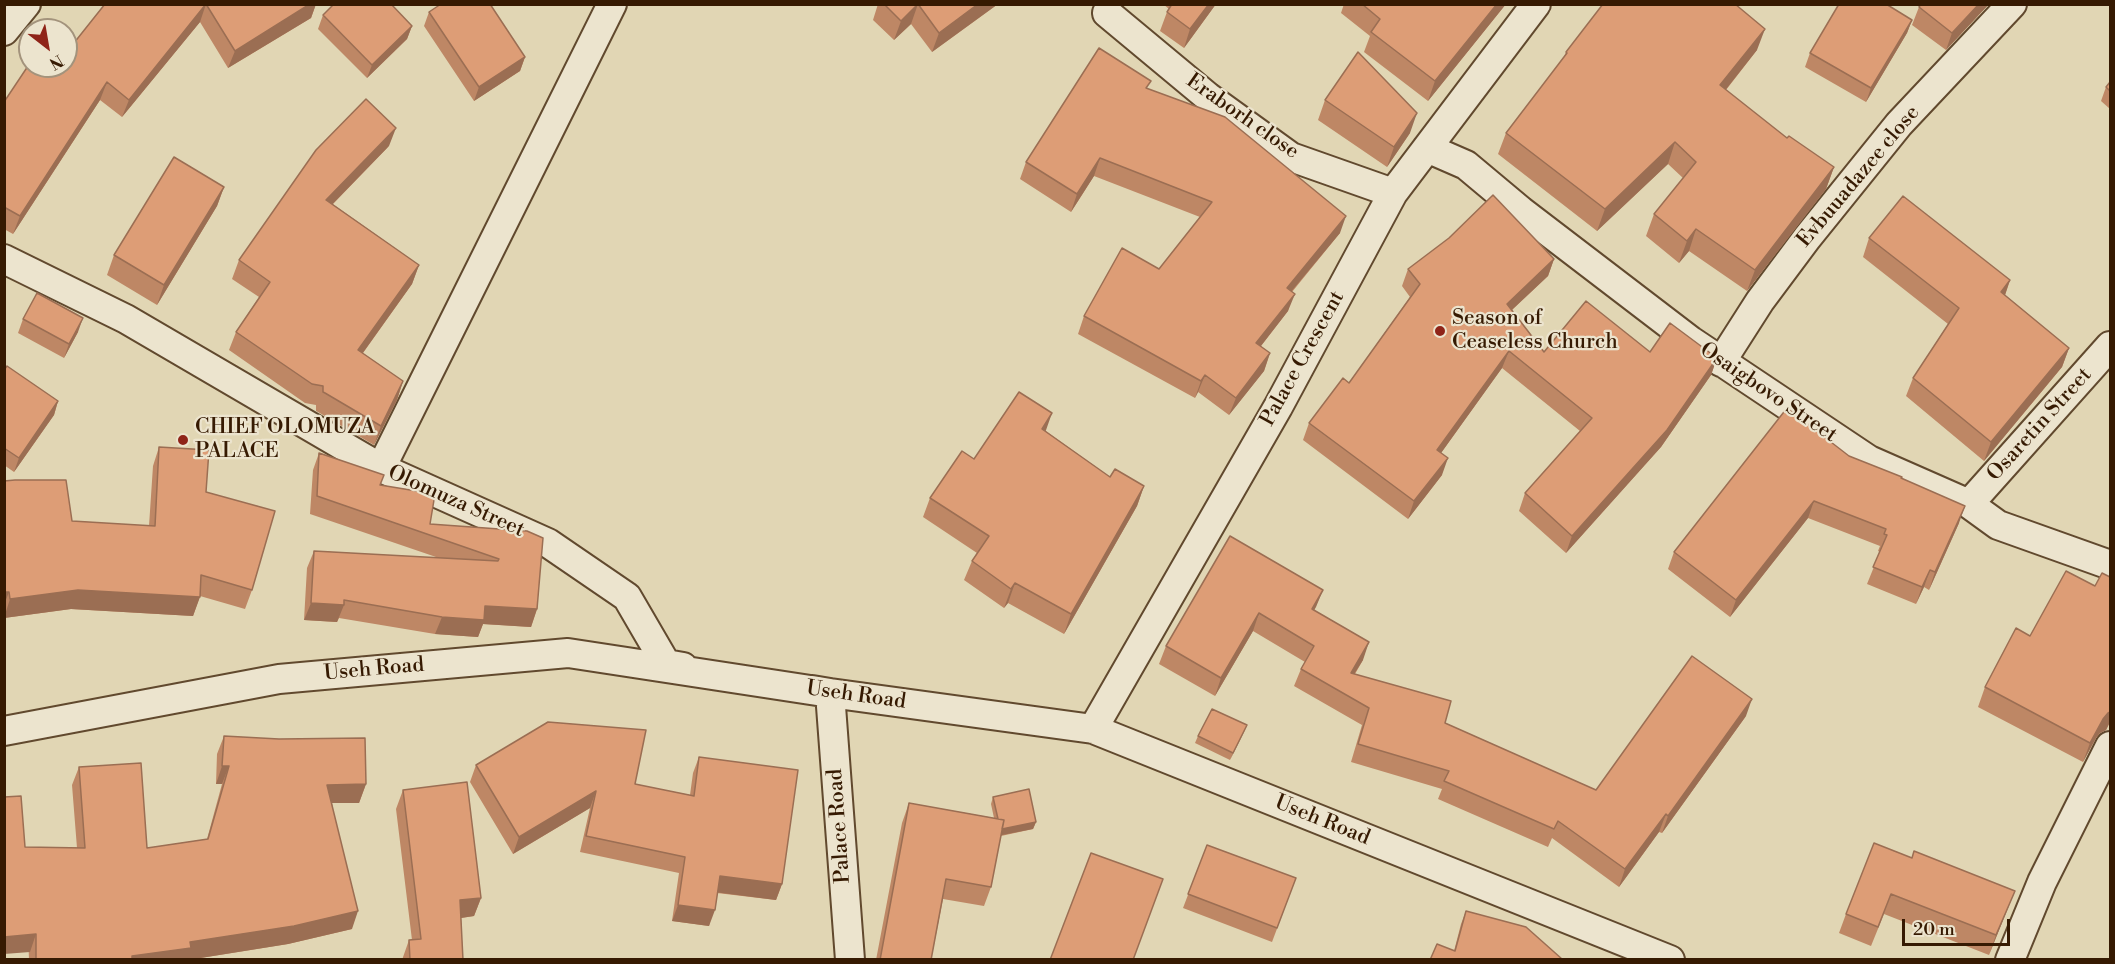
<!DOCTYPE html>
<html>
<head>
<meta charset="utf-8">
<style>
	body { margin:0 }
	#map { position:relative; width:2115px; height:964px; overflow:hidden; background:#e1d6b4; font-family:"Libre Bodoni",serif }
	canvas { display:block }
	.frame { position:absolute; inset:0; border:6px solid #361a02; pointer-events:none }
	.north { position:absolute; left:18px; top:18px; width:60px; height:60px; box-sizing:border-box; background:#ece4ce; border:2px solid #a3937c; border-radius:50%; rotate:149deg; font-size:16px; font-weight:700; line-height:24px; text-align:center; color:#361a02 }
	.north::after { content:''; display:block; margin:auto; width:21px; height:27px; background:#8f2418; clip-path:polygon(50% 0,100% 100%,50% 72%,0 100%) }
	.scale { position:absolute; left:1902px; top:919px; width:108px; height:27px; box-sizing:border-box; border:3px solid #361a02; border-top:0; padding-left:8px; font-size:18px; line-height:21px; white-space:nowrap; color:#361a02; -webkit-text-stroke:4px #ece4ce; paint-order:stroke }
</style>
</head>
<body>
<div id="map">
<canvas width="2115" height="964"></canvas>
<div class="frame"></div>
<div class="north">N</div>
<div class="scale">20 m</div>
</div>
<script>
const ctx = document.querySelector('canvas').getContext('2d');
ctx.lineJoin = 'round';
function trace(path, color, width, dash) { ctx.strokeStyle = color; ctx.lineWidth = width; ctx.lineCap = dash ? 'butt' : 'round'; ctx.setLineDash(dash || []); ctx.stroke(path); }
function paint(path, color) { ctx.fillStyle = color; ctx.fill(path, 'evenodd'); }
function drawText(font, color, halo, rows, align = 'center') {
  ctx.font = font + ' "Libre Bodoni",serif'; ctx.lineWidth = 4.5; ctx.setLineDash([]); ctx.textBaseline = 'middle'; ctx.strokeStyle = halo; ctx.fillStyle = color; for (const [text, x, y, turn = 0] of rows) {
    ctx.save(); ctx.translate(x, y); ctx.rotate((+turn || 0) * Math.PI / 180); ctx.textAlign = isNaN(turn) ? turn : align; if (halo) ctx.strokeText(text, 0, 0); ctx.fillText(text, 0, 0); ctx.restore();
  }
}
const minor = new Path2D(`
	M1107 13 1208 97 1291 157 1393 193
	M4 31 26 4
	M1427 148 1466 165 1521 211 1691 341 1869 460 1969 504 1998 525 2110 565
	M4 259 126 319 381 468 548 543 627 597 666 664 683 667
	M1721 362 1760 301 1807 238 1899 124 2012 4
	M381 468 612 4
	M1969 504 2110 346
	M812 690 830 693 850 960
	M1093 729 1278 407 1393 193 1536 4
	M4 731 279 679 568 653 830 693 1093 729 1670 960
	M2010 960 2042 882 2110 746`);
trace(minor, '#61492e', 32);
trace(minor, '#ece4ce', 28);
paint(new Path2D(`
	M105 4H316L311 18 228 68 200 22 122 117 100 100 13 234 4 229V102L52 70Z
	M878 4H998L932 52 911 24 894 40 873 20Z
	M1163 4H1216L1184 48 1160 31 1167 12 1169 9Z
	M1344 4H1506L1428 101 1364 52 1370 36 1341 13Z
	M1921 4H1989L1946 50 1912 25 1919 7Z
	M429 12 525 57 520 71 474 101 424 26Z
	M323 15 412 26 407 39 367 78 318 29Z
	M1912 20 1907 33 1866 102 1805 67 1810 53Z
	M1757 50 1726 90 1787 138 1834 167 1826 189 1747 291 1689 251 1679 263 1646 236 1654 214 1683 178 1668 164 1597 231 1498 154 1506 133 1564 57 1566 52Z
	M2110 82V109L2101 101 2106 87Z
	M1148 89 1340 233 1292 292 1288 311 1261 346 1270 353 1264 371 1229 415 1198 392 1195 398 1078 334 1084 316 1159 269 1200 217 1094 176 1071 212 1020 179 1026 162Z
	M1325 100 1410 133 1387 167 1318 120Z
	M389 146 333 204 419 265 412 284 363 353 403 381 397 400 374 445 318 412 316 411V405L305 403 229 350 236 332 259 297 232 279 239 260Z
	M224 187 217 206 157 305 107 275 114 255Z
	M1869 238 2010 280 2005 295 2069 348 2062 367 1984 461 1906 396 1913 378 1948 324 1863 257Z
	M1554 259 1548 276 1512 310 1544 352H1650L1717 358 1711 375 1661 447 1566 553 1519 511 1525 493 1580 431 1502 368 1441 453 1442 475 1408 519 1303 440 1309 423 1349 383 1410 297 1402 286 1408 269Z
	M23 319 78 332 64 358 18 333Z
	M4 370 58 401 54 415 14 472 4 465Z
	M1046 431 1110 477 1144 486 1137 506 1064 634 1008 603 1004 608 964 580 972 561 977 553 923 517 930 498 974 459Z
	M159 447 206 492 252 590 245 609 200 596 193 616 71 609 4 618V481L72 521 149 526 153 466Z
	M319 453 380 485 430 524 527 531 537 609 531 627 483 624 478 637 435 634 339 618 337 622 304 620 307 568 314 551 439 558 310 514 313 470Z
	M1849 456 1901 478 1959 523 1929 590 1924 587 1916 604 1867 584 1880 552 1878 551 1880 546 1808 518 1730 617 1668 569 1674 552Z
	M2110 577V722L2106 730 2100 733 2096 738 2083 762 1978 707 1985 687 2030 636 2095 586Z
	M1323 590 1314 610 1363 660 1355 674 1445 723 1596 790 1746 716 1662 833 1659 832 1619 887 1552 838 1548 847 1438 799 1442 789 1351 762 1362 725 1294 686 1301 669 1305 662 1253 631 1215 696 1159 664 1166 646Z
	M1247 725 1230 760 1195 743 1198 736Z
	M224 736 366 784 359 803H332L352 929 288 944 188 960H29L25 847 77 848 72 785 79 767 147 848 207 839 222 784H216L217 754Z
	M699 757 782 884 776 900 717 893 709 926 672 921 679 873 580 852 590 808 513 854 470 782 476 765 635 784 690 795 693 773Z
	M403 790 481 898 474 916 461 918 463 960H402L409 940H412L396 809Z
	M993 797 1036 822 1033 829 1001 836 991 887 984 906 943 899 931 960H876L902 823 909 803 994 818 991 804Z
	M1207 845 1296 878 1272 942 1183 908Z
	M1912 858 2015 891 1989 955 1884 914 1871 946 1839 933 1846 914Z
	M1466 911 1562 960 1454 951 1461 924Z`), '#be8765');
paint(new Path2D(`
	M206 4 200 22 122 117 129 100Z
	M310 4H316L311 18 228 68 235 51Z
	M918 4 911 24 894 40 901 21Z
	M978 4H998L932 52 939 33Z
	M1209 4H1216L1184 48 1190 29Z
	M1497 4H1506L1428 101 1435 81Z
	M1979 4H1989L1946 50 1952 33Z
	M1912 20 1907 33 1866 102 1871 88Z
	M412 26 407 39 367 78 372 65Z
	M1765 29 1757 50 1712 107 1720 85Z
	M525 57 520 71 474 101 479 87Z
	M107 82 100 100 13 234 20 216Z
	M1417 113 1410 133 1387 167 1394 147Z
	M396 128 389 146 319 218 326 200Z
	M1675 142 1668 164 1597 231 1605 209Z
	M1100 158 1094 176 1071 212 1077 194Z
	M1834 167 1826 189 1747 291 1755 270Z
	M224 187 217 206 157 305 164 285Z
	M1346 216 1340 233 1280 305 1287 288Z
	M1696 229 1689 251 1679 263 1687 241Z
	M1554 259 1548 276 1500 321 1507 304Z
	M419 265 412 284 352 368 358 350Z
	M2010 280 2004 298 2001 292Z
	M1295 294 1288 311 1250 360 1256 343Z
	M83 318 78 332 64 358 69 344Z
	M2069 348 2062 367 1984 461 1991 442Z
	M1509 351 1502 368 1431 467 1437 450Z
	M1270 353 1264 371 1229 415 1236 398Z
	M1717 358 1711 375 1661 447 1566 553 1572 536Z
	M1205 375 1198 392 1195 398 1201 381Z
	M403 381 397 400 374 445 381 426Z
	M58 401 54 415 14 472 19 458Z
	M1052 413 1045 433 1042 429Z
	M1448 458 1442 475 1408 519 1414 501Z
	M1144 486 1137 506 1064 634 1071 614Z
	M1814 501 1808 518 1730 617 1736 600Z
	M1965 506 1959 523 1929 590 1935 572Z
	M1930 570 1924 587 1916 604 1922 587Z
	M1015 583 1008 603 1004 608 1011 589Z
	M78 590 200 597 193 616 71 609 4 618 10 599Z
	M1323 590 1316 607 1305 626 1312 609Z
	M4 592H9L4 605Z
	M311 603 344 605 337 622 304 620Z
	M485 606 537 609 531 627 483 624 478 637 435 634 442 617Z
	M1259 613 1253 631 1215 696 1221 678Z
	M1369 642 1363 660 1344 690 1351 673Z
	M1752 699 1746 716 1662 833 1668 816Z
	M2110 712V722L2106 730 2100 733 2096 738 2083 762 2090 743 2103 719 2108 713Z
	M1247 725 1244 732 1230 760 1233 753Z
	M222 766H229L222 784H216Z
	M366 784 359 803H321L327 785Z
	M596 791 590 808 513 854 519 837Z
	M1666 814 1659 832 1619 887 1625 869Z
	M1036 822 1033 829 997 836 1000 829Z
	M720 876 782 884 776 900 714 892Z
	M2015 891 2007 910 1989 955 1996 935Z
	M481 898 474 916 454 919 460 900Z
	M678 905 715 910 709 926 672 921Z
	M358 911 352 929 288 944 188 960H131L132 956 190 942Z
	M36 934 30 952 4 954V937Z`), '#9b6e53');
const building = new Path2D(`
	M105 4H206L129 100 107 82 20 216 4 207V102L30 63V66H46L52 70 55 66H66V53Z
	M206 4H310L235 51Z
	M334 4H391L412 26 372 65 323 15Z
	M441 4H490L525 57 479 87 429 12Z
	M884 4H918L901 21Z
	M918 4H978L939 33Z
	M1172 4H1209L1190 29 1167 12Z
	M1362 4H1497L1435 81 1371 32 1380 19Z
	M1603 4H1735L1765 29 1720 85 1787 138 1789 136 1834 167 1755 270 1696 229 1687 241 1654 214 1696 162 1675 142 1605 209 1506 133 1567 53 1566 52Z
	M1839 4H1886L1912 20 1871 88 1810 53Z
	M1921 4H1979L1952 33 1919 7Z
	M1099 48 1151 81 1146 88 1225 117 1346 216 1287 288 1295 294 1256 343 1270 353 1236 398 1205 375 1201 381 1084 316 1122 248 1159 269 1212 202 1100 158 1077 194 1026 162Z
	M1358 52 1417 113 1394 147 1325 100Z
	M2110 82V91L2106 87Z
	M366 99 396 128 326 200 419 265 358 350 403 381 381 426 325 393 323 392V386L312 384 236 332 270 282 239 260 316 150Z
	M174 157 224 187 164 285 114 255Z
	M1493 195 1554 259 1507 304 1544 352 1586 301 1650 352 1670 323 1717 358 1667 430 1572 536 1525 493 1592 418 1509 351 1437 450 1448 458 1414 501 1309 423 1343 378 1349 383 1420 284 1408 269 1449 238Z
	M1903 196 2010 280 2001 292 2069 348 1991 442 1913 378 1959 308 1869 238Z
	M37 293 83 318 69 344 23 319Z
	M7 366 58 401 19 458 4 448V370Z
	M1019 392 1052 413 1042 429 1110 477 1115 469 1144 486 1071 614 1015 583 1011 589 972 561 989 536 930 498 962 451 974 459Z
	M1787 408 1849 456 1902 477 1901 478 1965 506 1935 572 1930 570 1922 587 1873 567 1887 535 1884 534 1886 529 1814 501 1736 600 1674 552Z
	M159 447 209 450 206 492 275 511 252 590 201 575 200 597 78 590 10 599 9 592H4V481L15 480H66L72 521 155 526Z
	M319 453 384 475 380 485 435 494 430 524 527 531 543 538 537 609 485 606 484 620 442 617 344 600V605L311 603 314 551 498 561 499 559 317 496Z
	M1230 536 1323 590 1312 609 1369 642 1351 673 1451 701 1445 723 1596 790 1692 656 1752 699 1668 816 1666 814 1625 869 1558 821 1554 829 1444 781 1449 771 1358 744 1369 708 1301 669 1314 646 1259 613 1221 678 1166 646Z
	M2066 571 2095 586 2102 573 2110 577V712L2108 713 2103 719 2090 743 1985 687 2016 628 2030 636Z
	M1212 709 1247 725 1233 753 1198 736Z
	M548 722 646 730 635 784 694 796 699 757 798 770 782 884 720 876 715 910 678 905 685 857 586 836 596 791 519 837 476 765Z
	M224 736 279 739 365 738 366 784 327 785 358 911 294 926 190 942 191 948 132 956V960H36V934L4 937V797L21 796 25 847 85 848 79 767 141 763 147 848 208 839 229 766H222Z
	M467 782 481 898 460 900 463 960H410L409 940 421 939 403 790Z
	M1029 789 1036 822 1002 829 1004 820 998 819 993 797Z
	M909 803 1004 820 991 887 946 879 931 960H880Z
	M1874 843 1912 858 1914 851 2015 891 1996 935 1891 894 1878 927 1846 914Z
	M1207 845 1296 878 1277 928 1188 894Z
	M1091 853 1163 879 1133 960H1050Z
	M1466 911 1526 927 1562 959 1430 960 1437 944 1455 951Z`);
paint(building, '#dd9d76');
trace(building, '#9b6e53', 1.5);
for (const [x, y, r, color] of [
	[1440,331,6,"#8f2418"],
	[183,440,6,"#8f2418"]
]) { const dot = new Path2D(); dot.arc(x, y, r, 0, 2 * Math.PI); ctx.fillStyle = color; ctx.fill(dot); trace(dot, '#ece4ce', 2); }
drawText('21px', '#361a02', '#ece4ce', [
	["Eraborh close",1242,117,35],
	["Evbuuadazee close",1859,177,-50],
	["Palace Crescent",1303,359,-61],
	["Osaigbovo Street",1768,393,34],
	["Osaretin Street",2040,425,-48],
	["Olomuza Street",456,502,24],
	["Useh Road",374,670,-5],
	["Useh Road",856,696,8],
	["Useh Road",1322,821,22],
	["Palace Road",840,826,-94]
]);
drawText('21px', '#361a02', '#ece4ce', [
	["Season of",1452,319],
	["Ceaseless Church",1452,343],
	["CHIEF OLOMUZA",195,428],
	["PALACE",195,452]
], 'left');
</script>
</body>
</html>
